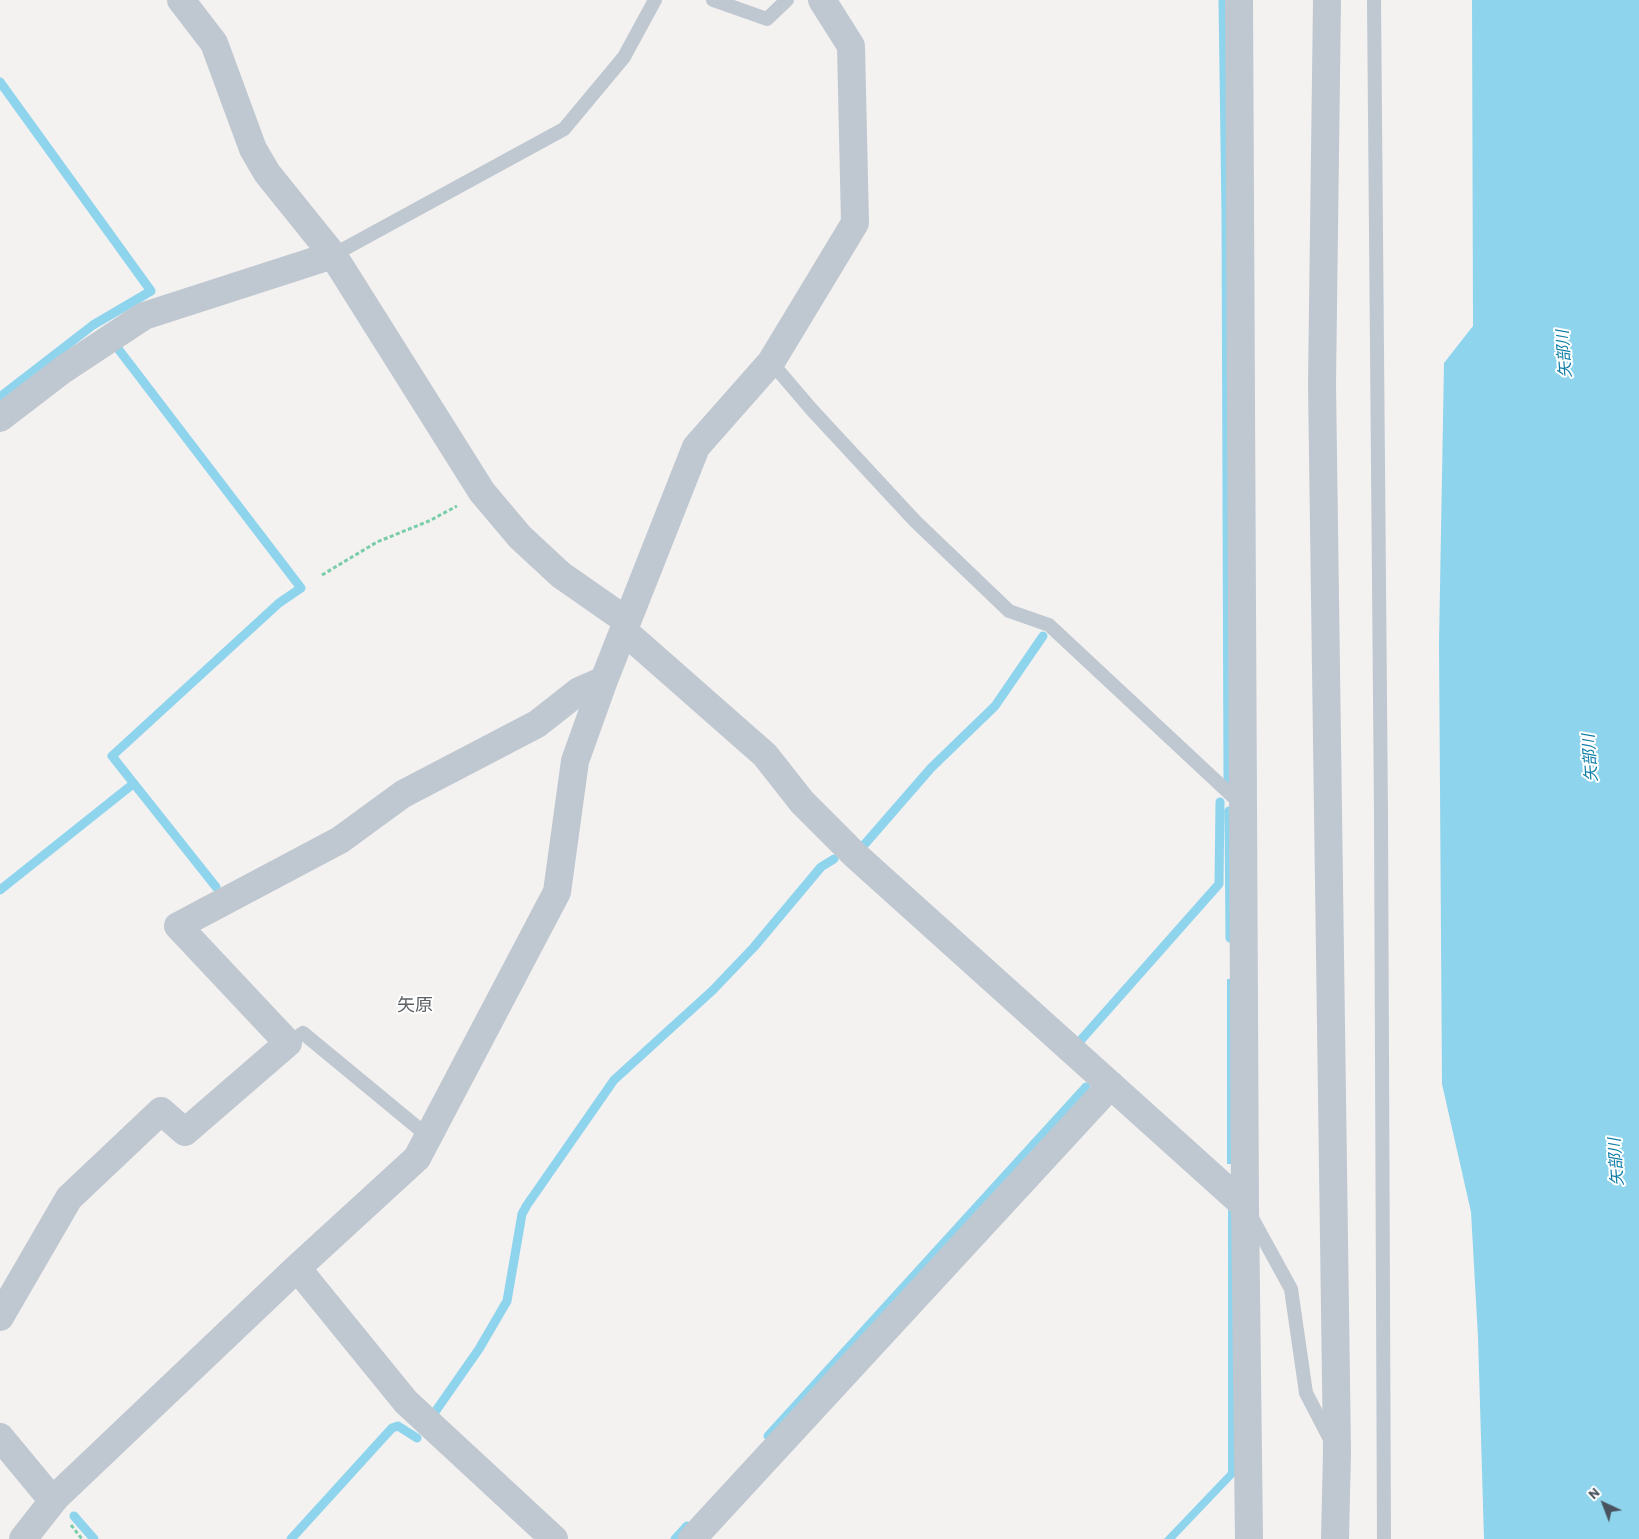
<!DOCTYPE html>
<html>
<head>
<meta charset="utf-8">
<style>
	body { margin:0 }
	#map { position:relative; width:1639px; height:1539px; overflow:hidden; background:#f4f1f1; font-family:Barlow,sans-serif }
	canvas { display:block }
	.north { position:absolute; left:1579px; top:1479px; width:50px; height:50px; -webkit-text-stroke:4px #fff; paint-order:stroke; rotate:317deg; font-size:14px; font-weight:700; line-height:20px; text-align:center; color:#49535f }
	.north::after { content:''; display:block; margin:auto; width:18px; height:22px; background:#49535f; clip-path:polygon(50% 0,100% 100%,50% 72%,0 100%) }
</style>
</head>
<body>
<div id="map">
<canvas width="1639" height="1539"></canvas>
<div class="north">N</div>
</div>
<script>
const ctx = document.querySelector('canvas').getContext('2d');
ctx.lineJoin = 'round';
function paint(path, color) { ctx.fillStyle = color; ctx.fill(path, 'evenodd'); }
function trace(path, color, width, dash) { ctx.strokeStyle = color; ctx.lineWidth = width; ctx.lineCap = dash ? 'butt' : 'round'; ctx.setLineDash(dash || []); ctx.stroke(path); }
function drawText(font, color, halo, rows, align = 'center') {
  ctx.font = font + ' Barlow,"Noto Sans JP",sans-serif'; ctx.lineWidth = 4; ctx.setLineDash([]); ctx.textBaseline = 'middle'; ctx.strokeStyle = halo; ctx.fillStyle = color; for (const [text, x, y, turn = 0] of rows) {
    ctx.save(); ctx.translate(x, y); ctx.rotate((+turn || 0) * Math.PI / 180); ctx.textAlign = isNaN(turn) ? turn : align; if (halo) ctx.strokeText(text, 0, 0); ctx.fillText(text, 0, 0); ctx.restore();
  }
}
paint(new Path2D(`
	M1472 0H1639V1539H1484L1478 1337 1471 1212 1442 1084 1439 643 1444 363 1473 326Z
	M1227 979H1232L1233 1164H1227Z
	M1228 1210 1234 1211 1236 1475 1175 1539H1164L1228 1472Z`), '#8ed4ed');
trace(new Path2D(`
	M1223 0 1226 214 1228 780
	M0 82 151 291 93 325 0 397
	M116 346 301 588 279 603 112 756 216 887
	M1229 811 1230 938
	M864 845 931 768 995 706 1043 636
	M0 890 133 784
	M1080 1041 1219 884 1220 802
	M435 1412 479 1349 507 1301 522 1214 527 1205 614 1080 713 990 754 947 821 867 834 859
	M768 1436 1086 1087
	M74 1516 94 1539
	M291 1539 392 1428 398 1426 417 1438
	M675 1539 687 1526`), '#8ed4ed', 9);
trace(new Path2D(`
	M322 575 377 542 429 521 457 506
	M71 1525 82 1539`), '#79cea9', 3, [4, 2.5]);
trace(new Path2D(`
	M713 0 767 19 787 0
	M1374 0 1381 814 1384 1539
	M333 255 564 129 624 57 655 0
	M771 362 812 410 915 521 1009 611 1049 625 1243 806
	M288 1043 303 1033 429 1137
	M1251 1216 1291 1289 1306 1393 1331 1441`), '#bfc8d0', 14);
trace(new Path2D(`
	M181 0 214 43 253 149 267 173 333 255 482 492 520 537 561 575 627 621
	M1239 0 1245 1206 1249 1539
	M1327 0 1322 384 1337 1452 1335 1539
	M0 418 64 369 144 316 333 255
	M624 631 765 755 802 802 855 855 1245 1206
	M297 1268 406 1402 554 1539
	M0 1317 69 1198 161 1111 185 1132 288 1043 178 926 340 840 403 794 537 724 579 691 604 680
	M0 1437 53 1501
	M23 1539 56 1497 297 1268 417 1158 557 892 575 761 604 680 696 447 771 362 855 223 851 46 822 0
	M692 1539 1111 1085`), '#bfc8d0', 28);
drawText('italic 16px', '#0c7da7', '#fff', [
	["矢部川",1564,354,-94],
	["矢部川",1590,758,-94],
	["矢部川",1616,1162,-94]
]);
drawText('18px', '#5e6166', '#fff', [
	["矢原",415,1005]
]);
</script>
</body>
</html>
